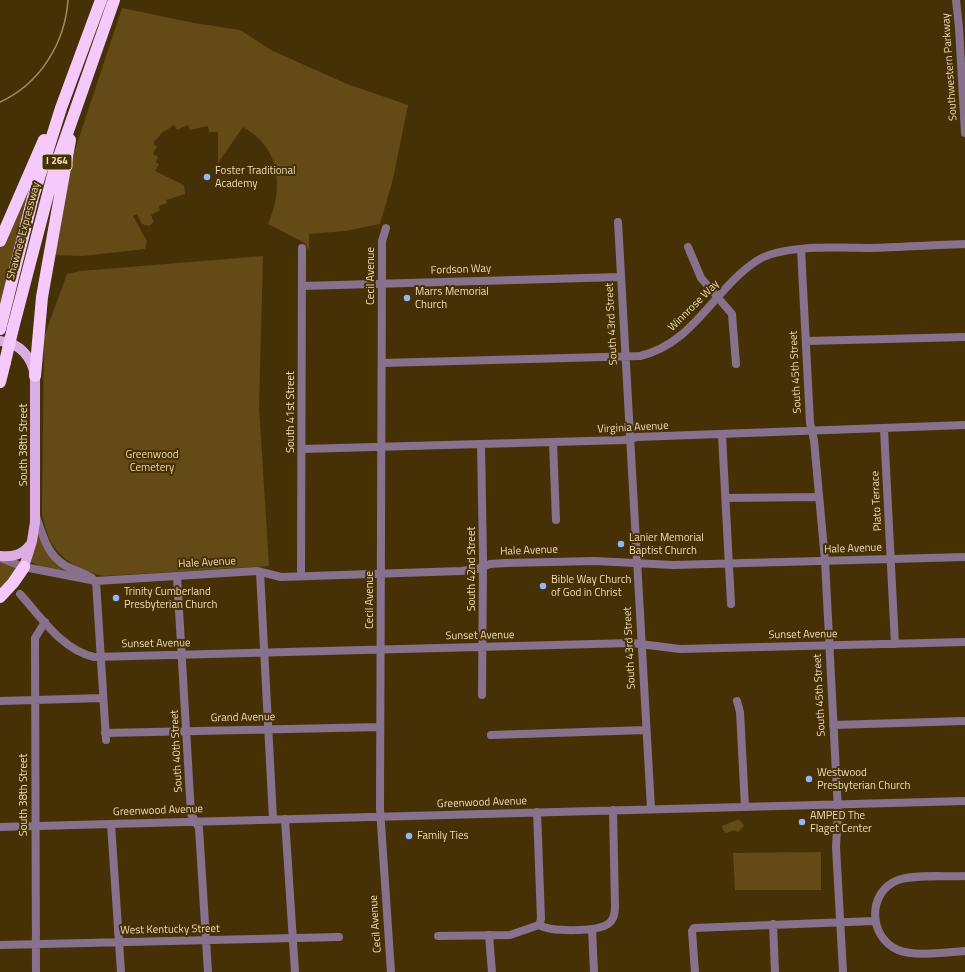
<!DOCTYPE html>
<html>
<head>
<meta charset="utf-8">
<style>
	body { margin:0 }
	canvas { display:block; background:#453105 }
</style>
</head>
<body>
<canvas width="965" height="972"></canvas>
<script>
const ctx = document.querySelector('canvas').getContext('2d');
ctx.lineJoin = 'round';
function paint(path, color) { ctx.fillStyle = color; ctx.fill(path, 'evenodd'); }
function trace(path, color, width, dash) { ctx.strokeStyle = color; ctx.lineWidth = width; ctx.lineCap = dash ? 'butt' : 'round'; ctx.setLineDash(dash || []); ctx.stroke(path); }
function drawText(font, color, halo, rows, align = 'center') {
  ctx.font = font + ' "Titillium Web",sans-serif'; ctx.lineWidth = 4; ctx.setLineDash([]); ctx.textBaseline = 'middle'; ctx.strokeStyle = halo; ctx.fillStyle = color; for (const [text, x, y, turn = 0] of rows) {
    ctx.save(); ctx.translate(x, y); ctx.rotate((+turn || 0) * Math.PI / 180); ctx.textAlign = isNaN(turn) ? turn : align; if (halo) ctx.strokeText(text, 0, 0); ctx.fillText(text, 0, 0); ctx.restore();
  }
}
paint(new Path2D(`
	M122 8 194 23 240 30 273 51 347 84 408 105 393 179 380 224 345 231 309 234V250L305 243 268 224C284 188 281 148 243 127L218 163V132H209L208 126 190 130 188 125 177 130 174 125 162 133 153 143 157 147 153 154 158 157 156 162 159 164 155 171 184 185 185 194 166 200 167 203 159 206 160 210 151 215 154 222 149 226 142 224 137 214 133 216 147 241 145 249 83 256 55 255 73 156Z
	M30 182 0 304V248Z
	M263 256 259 407 269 566 104 576C83 572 58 559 49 538 46 531 44 522 42 514L44 337 67 274 81 271Z
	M38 532 41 540 82 576 46 569 31 562Z
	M0 563 18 567 0 594Z
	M739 819 744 826 738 832 734 830 726 833 723 830 722 826Z
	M821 852V890H735L733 853Z`), '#644a16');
trace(new Path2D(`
	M956 0 959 28 965 133
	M618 222 651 809
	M386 228 382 241V255L380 809 391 972
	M688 247 701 278 732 314 736 364
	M801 249 810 423 814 440 825 561 838 811 836 847 843 972
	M302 286 620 277
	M806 341 965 337
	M382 363 640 356C695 343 714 288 758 260 784 244 840 248 871 248 902 247 934 245 965 244
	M884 429 895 644
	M722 435 731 604
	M553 442 556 520
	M481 444 483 558 482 695
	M302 449 624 440 637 437 965 425
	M726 498 818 497
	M36 516C43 536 47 555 66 566 75 570 84 573 92 578
	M0 558 24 567 96 581 257 571 281 577 461 571 477 569 490 564 506 563 595 561 673 565 965 557
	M260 572 273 819
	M177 576 191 814 199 828 208 972
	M301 576 302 248
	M96 581 106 740
	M20 594C41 617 62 650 94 657L632 643 680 649 965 642
	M0 701 103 698
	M737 701 740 712 745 807
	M833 725 965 721
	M105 733 380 727
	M491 735 646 730
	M537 812 541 919 539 925
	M285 819 295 972
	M111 824 121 972
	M0 827 965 801
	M965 876C947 877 914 874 898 880 867 892 868 937 898 950 915 957 947 952 965 951
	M773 924 775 972
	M592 929 594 972
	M489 935 492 972
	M438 936 510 935 539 925C551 932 596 932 608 924 614 920 615 914 615 907L613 810
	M0 945 339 937
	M36 972 35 638 45 622
	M695 972 692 931 694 928 874 921`), '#88718c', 8);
trace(new Path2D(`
	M0 341C20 343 32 357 35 376V522L32 541 24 567
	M0 556C13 557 22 555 30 545`), '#dbade3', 10);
trace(new Path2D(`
	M0 241 44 140
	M13 328 54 171 114 0
	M0 329 33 197 61 108 101 0
	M35 376 42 297 70 140
	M0 382 5 362
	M0 597 13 583 24 567`), '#f6c9fd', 12);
trace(new Path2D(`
	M0 102C40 84 65 43 68 0`), '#9f8b63', 1.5);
trace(new Path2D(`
	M5 362 13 328`), '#f6c9fd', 12);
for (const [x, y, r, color] of [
	[207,177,4,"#91b8fd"],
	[407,298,4,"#91b8fd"],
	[621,544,4,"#91b8fd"],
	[543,586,4,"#91b8fd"],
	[116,598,4,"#91b8fd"],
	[809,779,4,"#91b8fd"],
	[802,822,4,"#91b8fd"],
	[409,836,4,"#91b8fd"]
]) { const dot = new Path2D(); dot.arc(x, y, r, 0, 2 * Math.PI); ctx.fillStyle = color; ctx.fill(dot); trace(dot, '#453105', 1.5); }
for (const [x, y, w] of [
	[57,162,30]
]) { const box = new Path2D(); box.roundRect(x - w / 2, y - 8, w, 16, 3); ctx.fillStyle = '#453105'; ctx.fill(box); trace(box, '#f1dcb8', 1); }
drawText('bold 10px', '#f1dcb8', null, [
	["I 264",57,162]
]);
drawText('11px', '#f1dcb8', '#453105', [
	["Southwestern Parkway",950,67,-94],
	["Shawnee Expressway",24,231,-75],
	["Fordson Way",461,270,-2],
	["Cecil Avenue",371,276,-90],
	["Winnrose Way",694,306,-45],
	["South 43rd Street",612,324,-93],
	["South 45th Street",796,372,-93],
	["South 41st Street",291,412,-90],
	["Virginia Avenue",633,428,-3],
	["South 38th Street",24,445,-90],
	["Plato Terrace",877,501,-93],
	["Hale Avenue",853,549,-2],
	["Hale Avenue",529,551,-2],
	["Hale Avenue",207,563,-3],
	["South 42nd Street",472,569,-90],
	["Cecil Avenue",370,600,-90],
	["Sunset Avenue",803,635,-1],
	["Sunset Avenue",480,636,-1],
	["Sunset Avenue",156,644,-1],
	["South 43rd Street",630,648,-93],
	["South 45th Street",820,695,-93],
	["Grand Avenue",243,718,-1],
	["South 40th Street",177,751,-93],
	["South 38th Street",24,795,-90],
	["Greenwood Avenue",482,803,-2],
	["Greenwood Avenue",158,811,-2],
	["Cecil Avenue",376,924,-94],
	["West Kentucky Street",170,930,-1]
]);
drawText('11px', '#f1dcb8', '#453105', [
	["Foster Traditional",215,171],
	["Academy",215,184],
	["Marrs Memorial",415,292],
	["Church",415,305],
	["Lanier Memorial",629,538],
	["Baptist Church",629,551],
	["Bible Way Church",551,580],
	["of God in Christ",551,593],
	["Trinity Cumberland",124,592],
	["Presbyterian Church",124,605],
	["Westwood",817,773],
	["Presbyterian Church",817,786],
	["AMPED The",810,816],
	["Flaget Center",810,829],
	["Family Ties",417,836]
], 'left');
drawText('11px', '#f5d9a8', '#453105', [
	["Greenwood",152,455],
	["Cemetery",152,468]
]);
</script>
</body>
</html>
